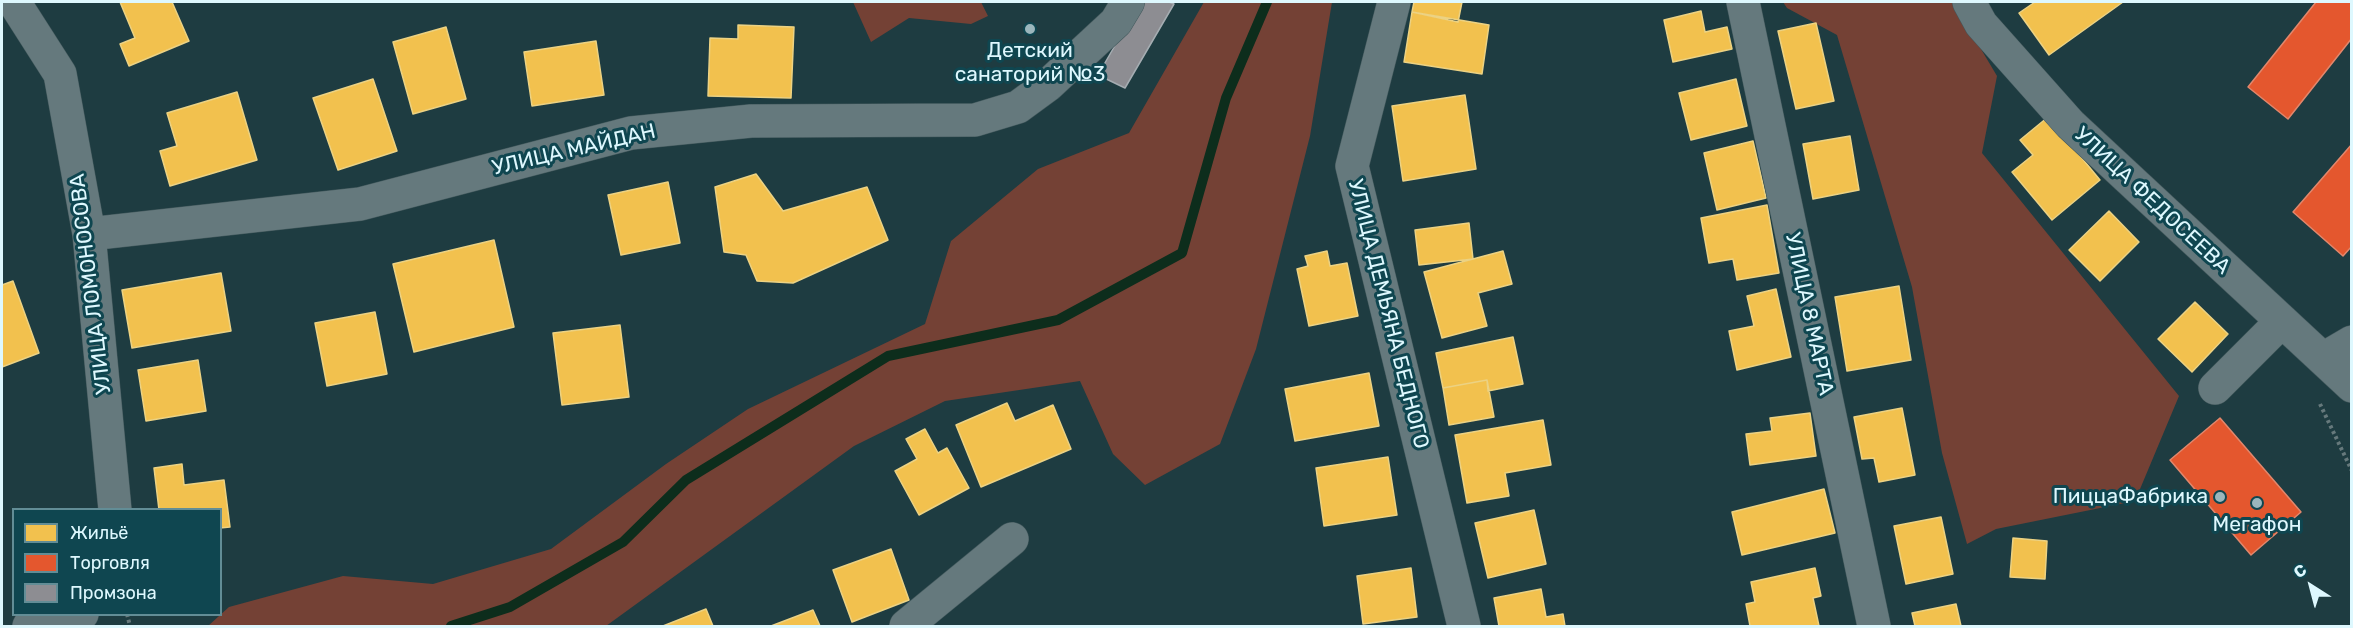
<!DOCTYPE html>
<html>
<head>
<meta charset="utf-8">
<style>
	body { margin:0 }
	#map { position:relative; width:2353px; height:628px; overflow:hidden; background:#1e3c41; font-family:Rubik,sans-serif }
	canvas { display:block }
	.frame { position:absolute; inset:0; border:3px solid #def8fe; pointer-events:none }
	.legend { position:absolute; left:12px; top:508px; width:210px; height:108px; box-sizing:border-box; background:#0f4650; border:2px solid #628d96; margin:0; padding:8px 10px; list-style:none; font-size:18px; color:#def8fe }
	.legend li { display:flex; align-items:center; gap:12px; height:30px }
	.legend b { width:30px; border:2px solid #628d96 }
	.north { position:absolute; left:2281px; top:556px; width:60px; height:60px; -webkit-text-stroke:4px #0f4650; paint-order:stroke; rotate:324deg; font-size:16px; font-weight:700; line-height:24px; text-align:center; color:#def8fe }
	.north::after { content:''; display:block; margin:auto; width:21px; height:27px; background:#def8fe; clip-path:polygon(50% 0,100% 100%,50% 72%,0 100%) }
</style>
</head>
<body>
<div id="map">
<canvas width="2353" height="628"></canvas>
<div class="frame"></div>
<ul class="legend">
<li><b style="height:16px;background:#f2c14e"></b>Жильё</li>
<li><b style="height:16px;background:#e4572e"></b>Торговля</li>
<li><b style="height:16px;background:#8d8d92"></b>Промзона</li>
</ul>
<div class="north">С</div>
</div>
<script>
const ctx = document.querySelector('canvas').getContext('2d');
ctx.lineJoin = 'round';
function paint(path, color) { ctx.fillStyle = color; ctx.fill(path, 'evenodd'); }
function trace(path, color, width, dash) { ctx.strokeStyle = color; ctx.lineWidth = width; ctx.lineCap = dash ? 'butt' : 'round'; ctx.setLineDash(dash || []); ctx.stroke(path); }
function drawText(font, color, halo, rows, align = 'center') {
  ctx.font = font + ' Rubik,sans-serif'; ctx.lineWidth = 6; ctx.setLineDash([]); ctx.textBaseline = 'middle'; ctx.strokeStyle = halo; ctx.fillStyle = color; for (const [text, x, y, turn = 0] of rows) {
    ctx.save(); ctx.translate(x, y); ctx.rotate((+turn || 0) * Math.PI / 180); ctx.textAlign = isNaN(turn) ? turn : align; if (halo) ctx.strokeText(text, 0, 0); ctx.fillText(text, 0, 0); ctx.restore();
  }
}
paint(new Path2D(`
	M853 2H981L988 16 971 24 909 18 871 42Z
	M1204 2H1332L1310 136 1256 349 1220 444 1145 485 1113 454 1080 381 945 401 854 446 606 626H208L229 607 343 576 433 584 551 549 666 464 748 409 925 324 951 241 1038 169 1129 133Z
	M1783 2H1953L1997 76 1982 153 2179 396 2135 501 1996 529 1967 544 1942 453 1912 287 1837 35 1787 8Z`), '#744135');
const homes = new Path2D(`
	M120 2H172L189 41 129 66 120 44 135 38Z
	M1414 2H1462L1458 22 1412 12Z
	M2035 2H2123L2049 55 2019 13Z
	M1701 11 1705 32 1727 27 1732 49 1673 62 1664 20Z
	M1412 12 1489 25 1482 74 1404 62Z
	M1816 23 1834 101 1796 109 1778 31Z
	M738 25 794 27 791 98 708 96 710 38 738 39Z
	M446 27 466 99 413 114 393 42Z
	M596 41 604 95 532 106 524 52Z
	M373 79 397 151 338 170 313 98Z
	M1736 79 1747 126 1691 140 1679 93Z
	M237 92 257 160 170 186 160 151 177 146 167 113Z
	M1465 95 1476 169 1403 181 1392 106Z
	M2048 117 2100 180 2052 220 2012 172 2033 155 2020 140Z
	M1850 136 1859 190 1813 199 1803 144Z
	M1753 141 1766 198 1717 210 1704 153Z
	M756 174 783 211 867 187 888 240 793 283 757 281 746 255 724 252 715 187Z
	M668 182 680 243 621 255 608 195Z
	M1767 205 1779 273 1737 280 1733 259 1709 263 1701 218Z
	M2109 211 2139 242 2100 281 2069 250Z
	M1469 223 1473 259 1419 265 1415 230Z
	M494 240 514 327 414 352 393 264Z
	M1327 251 1330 266 1347 263 1358 316 1309 326 1297 269 1308 266 1305 256Z
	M1503 251 1512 284 1478 293 1487 326 1442 338 1424 272Z
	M221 273 231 331 132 348 122 290Z
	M13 281 39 353 2 367V285Z
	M1899 286 1911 360 1847 371 1835 297Z
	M1776 289 1791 357 1737 370 1729 331 1754 326 1747 296Z
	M2195 302 2228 334 2192 372 2158 339Z
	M375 312 387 374 327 386 315 323Z
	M620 325 629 397 562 405 553 333Z
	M1513 337 1523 384 1488 391 1487 380 1443 388 1436 353Z
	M198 360 206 411 146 421 138 370Z
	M1369 373 1379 426 1295 441 1285 389Z
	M1487 380 1494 417 1449 425 1443 388Z
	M1007 403 1015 421 1053 405 1071 449 981 487 956 425Z
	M1902 408 1915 475 1879 482 1874 458 1862 459 1854 417Z
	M1810 413 1816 456 1750 465 1746 434 1772 431 1770 418Z
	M1543 420 1551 465 1505 473 1509 496 1467 503 1455 435Z
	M925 429 938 453 947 448 969 488 919 515 895 471 917 459 906 439Z
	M1388 457 1397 515 1324 526 1316 468Z
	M182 464 184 485 224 480 230 527 220 528V510H159L154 468Z
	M1824 489 1835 533 1742 555 1732 512Z
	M1534 510 1546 564 1488 578 1475 523Z
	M1941 517 1953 574 1906 584 1894 526Z
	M2013 538 2047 541 2045 579 2010 577Z
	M891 549 909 600 852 622 833 570Z
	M1411 568 1417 617 1363 624 1357 576Z
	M1815 568 1821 596 1813 598 1819 626H1750L1746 604 1755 602 1751 582Z
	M1541 589 1546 617 1563 614 1565 626H1499L1494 598Z
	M1956 604 1961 626H1915L1912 613Z
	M706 609 713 626H663Z
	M813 610 820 626H771Z`);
paint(homes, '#f2c14e');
trace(homes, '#ecd283', 1.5);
const shops = new Path2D(`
	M2316 2H2352V38L2288 119 2248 87Z
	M2352 144V246L2343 256 2293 212Z
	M2220 418 2301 512 2251 555 2170 460Z`);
paint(shops, '#e4572e');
trace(shops, '#e2876c', 1.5);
const industry = new Path2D(`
	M1140 2H1169L1174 4 1125 88 1098 75Z`);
paint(industry, '#8d8d92');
trace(industry, '#a5adb2', 1.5);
trace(new Path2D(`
	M451 626 510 607 623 542 686 480 888 356 1058 320 1182 253 1226 98 1267 2`), '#0d2d1c', 10);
const minor = new Path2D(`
	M14 2 60 74 89 234 115 510
	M1394 2 1352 166 1464 626
	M1743 2 1874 626
	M1969 2 1981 24 2070 124 2352 386
	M89 234 360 204 631 133 751 121 975 120 1018 107 1048 85 1116 22 1128 2
	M2323 359 2352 342
	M2215 388 2282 321
	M29 626 82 614
	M906 626 1012 539`);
trace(minor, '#43595d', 34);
trace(new Path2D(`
	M2320 404 2352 471
	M127 614 130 626`), '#66797c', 4, [3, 3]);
trace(minor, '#65797d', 33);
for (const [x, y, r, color] of [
	[1030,29,6,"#9bb6bc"],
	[2220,497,6,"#9bb6bc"],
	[2257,503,6,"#9bb6bc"]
]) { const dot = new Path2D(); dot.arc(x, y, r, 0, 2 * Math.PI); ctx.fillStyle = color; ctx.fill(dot); trace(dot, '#0f4650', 2); }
drawText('21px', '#def8fe', '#0f4650', [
	["Детский",1030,51],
	["санаторий №3",1030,75],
	["ПиццаФабрика",2208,497,"right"],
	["Мегафон",2257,525]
]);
drawText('21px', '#def8fe', '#0f4650', [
	["УЛИЦА МАЙДАН",574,150,-13],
	["УЛИЦА ФЕДОСЕЕВА",2152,201,43],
	["УЛИЦА ЛОМОНОСОВА",91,284,-97],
	["УЛИЦА ДЕМЬЯНА БЕДНОГО",1388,314,76],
	["УЛИЦА 8 МАРТА",1809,314,78]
]);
</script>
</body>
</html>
